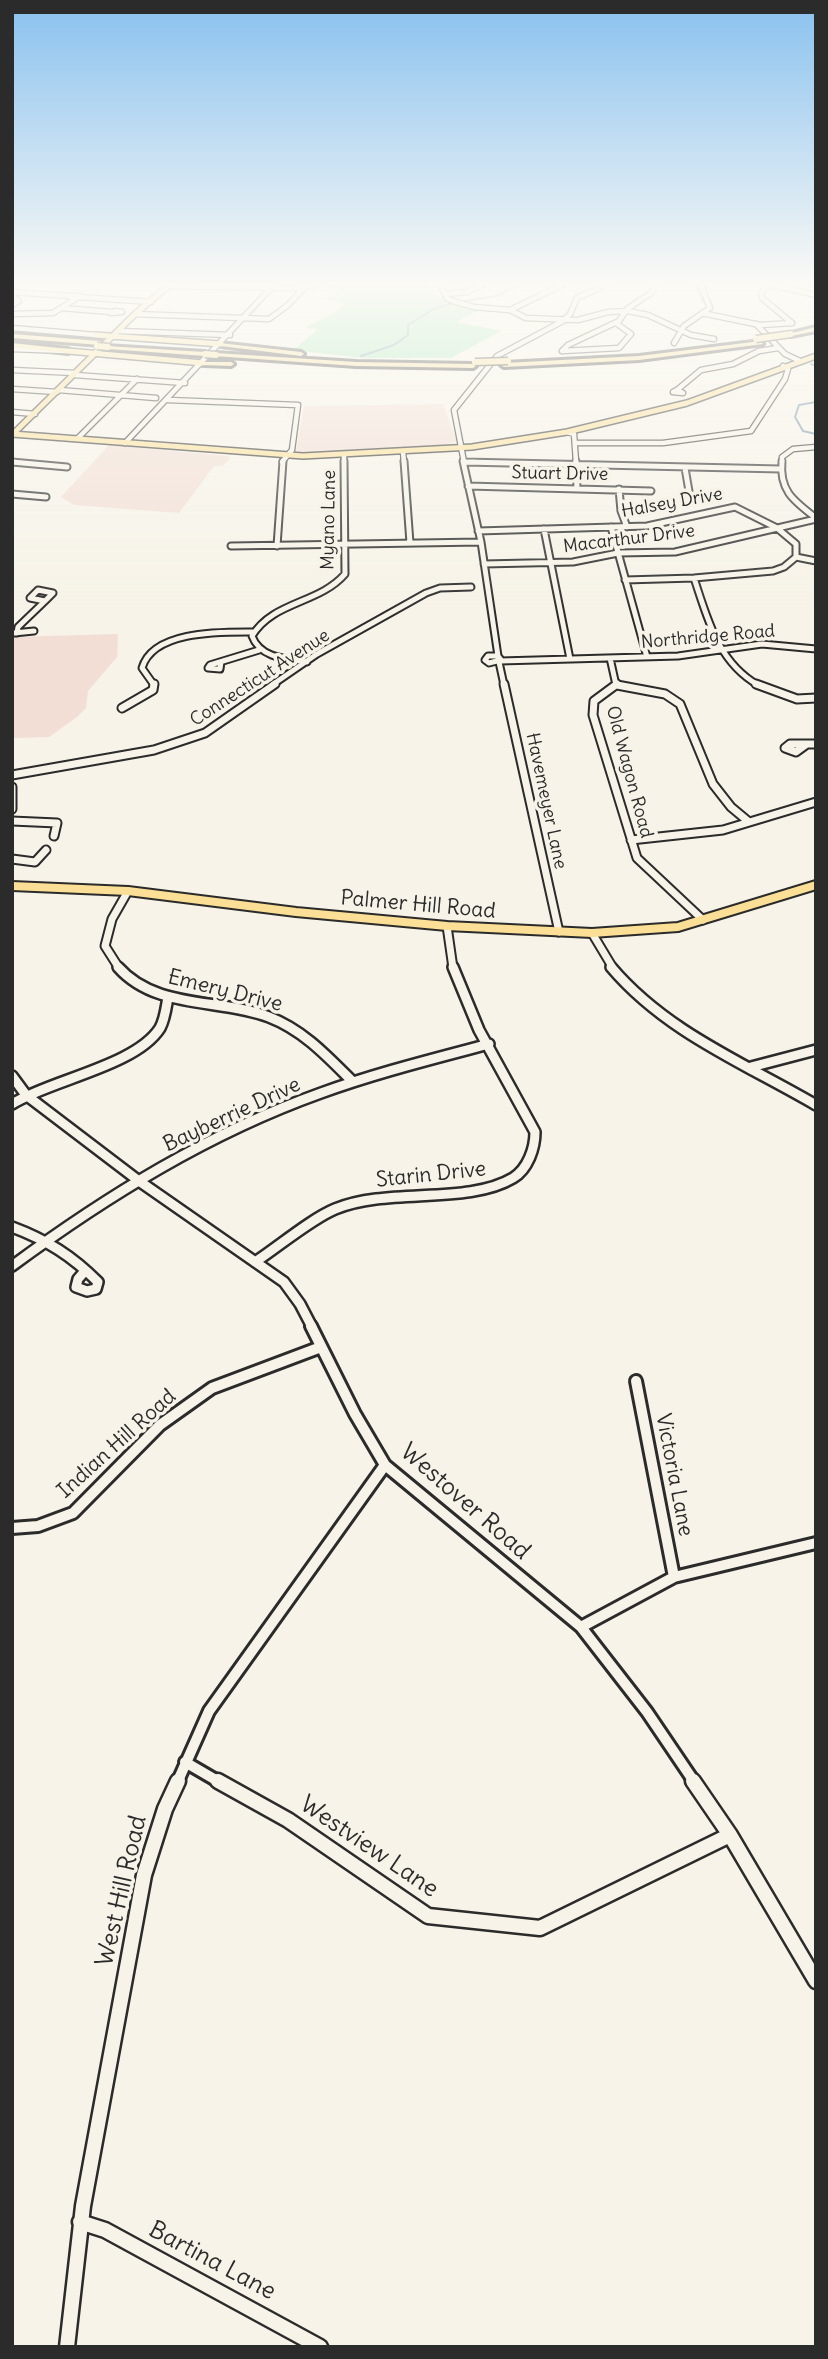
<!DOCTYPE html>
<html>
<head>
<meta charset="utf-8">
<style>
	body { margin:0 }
	#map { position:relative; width:828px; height:2359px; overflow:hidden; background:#f7f3e8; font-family:Delius,sans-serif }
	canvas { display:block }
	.frame { position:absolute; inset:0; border:14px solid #2b2b2b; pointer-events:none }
</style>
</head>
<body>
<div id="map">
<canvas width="828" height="2359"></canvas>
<div class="frame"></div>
</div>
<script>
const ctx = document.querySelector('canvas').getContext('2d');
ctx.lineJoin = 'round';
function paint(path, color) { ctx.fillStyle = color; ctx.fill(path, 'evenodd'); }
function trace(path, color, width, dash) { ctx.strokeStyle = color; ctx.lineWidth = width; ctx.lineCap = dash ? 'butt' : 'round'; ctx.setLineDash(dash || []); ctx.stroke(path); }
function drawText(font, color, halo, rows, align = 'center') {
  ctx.font = font + ' Delius,sans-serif'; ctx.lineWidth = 7; ctx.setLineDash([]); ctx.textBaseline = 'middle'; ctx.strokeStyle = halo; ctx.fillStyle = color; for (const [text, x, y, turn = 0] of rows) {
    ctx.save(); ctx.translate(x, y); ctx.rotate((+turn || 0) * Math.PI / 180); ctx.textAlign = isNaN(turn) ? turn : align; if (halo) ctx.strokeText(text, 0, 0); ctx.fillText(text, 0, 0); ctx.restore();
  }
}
paint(new Path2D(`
	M443 404 457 442 427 448 360 453H302L296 451 304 406Z
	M109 445 228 456 230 459 222 466H214L179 513 74 505 61 497Z
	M118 634 117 657 88 691 86 708 77 717 49 737 12 738V637Z`), '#f2ded4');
paint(new Path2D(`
	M322 285H429C441 304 458 306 480 309L457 322 501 331 451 358H362L293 350 318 329 306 328C320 318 334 316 345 304L326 299 341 290Z`), '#9fe7b5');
trace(new Path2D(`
	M696 285 703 302
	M459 302 496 296 519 285
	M753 321 767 323
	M361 356 394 345 408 335V325L434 309 453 303
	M811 364 816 366
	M816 402 799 405 795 417 803 431 816 434`), '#6e90a7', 2);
const minorFar5 = new Path2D(`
	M440 285 447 298 453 301 474 307 510 310 526 318 578 320 608 312 628 311 648 315 691 335 714 339
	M769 285 761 293 762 298 792 323
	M773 285 816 295
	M168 286 298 288 315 285
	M12 292 70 296
	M445 294 467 292 482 285
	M79 297 151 302
	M12 305 19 301 15 298
	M61 308 112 312
	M510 310 562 285
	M115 311 122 312 111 313Z
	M702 313 760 325 792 323
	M12 314 53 313 80 296H70L73 298
	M135 314 269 319 288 305 305 287
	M756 324 785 354 800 361
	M12 328 96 335
	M119 331 230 335
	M674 343 684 326 710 308 701 285
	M12 349 66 351
	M562 351 568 345 619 321 627 309 651 293 656 285
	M562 351 619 348 631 334 616 323
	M12 370 76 373
	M75 375 185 383
	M12 389 57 392
	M59 390 156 398
	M677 390 683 393 673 392Z
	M677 390 701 370 733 364 759 351 778 348
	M168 400 298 405 292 450 282 462
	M12 412 35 414
	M567 432 574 434 576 462
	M77 439 137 379
	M125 443 273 286
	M575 443H663L751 431 785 379 788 369 783 366
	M403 452 404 462
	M344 456V462
	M12 462H15
	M464 462H475
	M464 462 454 410 497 356 563 321 570 314 577 298 606 285
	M782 462V457L793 449 816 447`);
const minorFar4 = new Path2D(`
	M404 461 410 543
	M463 461 481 542 498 656
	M576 461 577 489
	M782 461C779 491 794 501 816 518
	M12 462 67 467
	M464 462 781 469
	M685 468 690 497
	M468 486 651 491
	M619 489 621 511 627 527
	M12 494 46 497
	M611 527 647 657
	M544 529 570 659
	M478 531 647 526 735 507 777 528 796 544V557L784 567 773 571 694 578 625 580
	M231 546 481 542
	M277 546 283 461
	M796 557 816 561
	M484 564 573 562 618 553 675 552 816 519
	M694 578C708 620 718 662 758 685
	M38 590 53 593 45 601 30 598Z
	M14 633 34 631
	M17 633 18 627 45 601
	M488 656H498L501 660 489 663 485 660Z
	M610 658 616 685
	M500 661 678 656 762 644 816 649
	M221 662 220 669 208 668 210 665 259 650
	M307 662C286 659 260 658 252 636 273 601 319 604 345 574L344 461
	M499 662 504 685
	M154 685 142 668C153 630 221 632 254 632
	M272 685 317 654 426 593 440 588 471 587`);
const minorFar3 = new Path2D(`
	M504 684 559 932
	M617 684 594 701 593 715 637 858 703 920
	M756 684 797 699 816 698
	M617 685 665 694 680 704 713 784 731 807 749 822
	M122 708 153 690 154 684
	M790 744H807L796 752 785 748Z
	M807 744H816
	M12 775 154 750 205 733 275 684
	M12 787V809
	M12 821 57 823 54 836
	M631 840 723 830 816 802
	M12 859 35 862 46 850
	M447 926 453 968
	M592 933 613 968
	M119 968 105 946 112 919 128 891`);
const minorFar2 = new Path2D(`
	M118 967C156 1010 219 998 269 1017 303 1030 327 1056 353 1082
	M611 967C666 1032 744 1063 816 1105
	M751 1067 816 1050
	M12 1076 26 1095 139 1181 284 1282 300 1304 312 1327
	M12 1104C50 1080 136 1066 160 1028 165 1019 166 1008 168 997
	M12 1227C47 1240 72 1256 98 1282L96 1289 87 1291 76 1287 78 1279 85 1271
	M255 1262C278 1247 311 1219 335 1209 388 1187 468 1205 513 1178 528 1169 535 1148 535 1132L479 1030 453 967
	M12 1266C107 1196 209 1133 321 1093 376 1073 433 1059 489 1044`);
const minorFar1 = new Path2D(`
	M311 1326 355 1414 385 1465 581 1627 647 1712 695 1783
	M636 1381 674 1577
	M12 1528 38 1526 73 1513 160 1425 212 1388 321 1347
	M581 1627 674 1577 816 1543
	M185 1762 221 1783
	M177 1783 209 1711 385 1465`);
const minor = new Path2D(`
	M218 1781 288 1820 428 1916 540 1928 730 1835
	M693 1781 730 1835 816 1981
	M80 2222 105 2230 320 2347
	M67 2347 83 2206 144 1875 165 1809 178 1781`);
const majorFar1 = new Path2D(`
	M96 335 221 344
	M68 351 203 363
	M12 434 303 456 472 447 567 432 687 403 816 356
	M12 435 135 314 168 286`);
const major = new Path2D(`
	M12 886 128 891 296 912 447 926 592 933 678 927 816 885`);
const highway = new Path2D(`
	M816 327V331L791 336 788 334Z
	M12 334 100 341 103 343 100 345 12 338Z
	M761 341 763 344 639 360 504 367 501 365 504 363 639 356Z
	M12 343 68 349 71 351 68 353 12 347Z
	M219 343 301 352 304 354 301 356 221 346Z
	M106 346 205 352 208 354 205 356 108 349Z
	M216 353 356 362 473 364 476 366 473 368 356 366 214 356Z
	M201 362H231L234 364 231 366 203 365Z`);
trace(minorFar5, '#2b2b2b', 7);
trace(minorFar4, '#2b2b2b', 9);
trace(minorFar3, '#2b2b2b', 11);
trace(minorFar2, '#2b2b2b', 14);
trace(minorFar1, '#2b2b2b', 16);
trace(minor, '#2b2b2b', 19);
trace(majorFar1, '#2b2b2b', 8);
trace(major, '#2b2b2b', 12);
trace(highway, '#2b2b2b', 6);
trace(minorFar5, '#f7f3e8', 4.5);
trace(minorFar4, '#f7f3e8', 5);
trace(minorFar3, '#f7f3e8', 7);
trace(minorFar2, '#f7f3e8', 9);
trace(minorFar1, '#f7f3e8', 10);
trace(minor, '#f7f3e8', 14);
trace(majorFar1, '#fbdf96', 5);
trace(major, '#fbdf96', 8);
paint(highway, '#fbdf96');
const highwayBridge = new Path2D(`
	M756 339 791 334
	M97 346 108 347
	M205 354 216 355
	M475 362 508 361`);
trace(highwayBridge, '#2b2b2b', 9, []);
trace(highwayBridge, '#fbdf96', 6);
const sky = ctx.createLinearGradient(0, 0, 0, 616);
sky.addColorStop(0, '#89c1ef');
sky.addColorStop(0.46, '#fbfaf5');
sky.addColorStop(1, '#fbfaf500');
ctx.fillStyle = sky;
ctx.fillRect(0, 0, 828, 616);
drawText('18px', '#2b2b2b', '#f7f3e8', [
	["Stuart Drive",560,474,1],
	["Halsey Drive",672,503,-10],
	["Myano Lane",329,520,-89],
	["Macarthur Drive",629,539,-7],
	["Northridge Road",708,637,-5],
	["Connecticut Avenue",260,678,-33],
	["Old Wagon Road",629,772,75],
	["Havemeyer Lane",546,801,78]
]);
drawText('21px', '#2b2b2b', '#f7f3e8', [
	["Palmer Hill Road",418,905,5],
	["Emery Drive",225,991,14],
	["Bayberrie Drive",232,1115,-25],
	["Starin Drive",431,1175,-6],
	["Indian Hill Road",117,1444,-42],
	["Victoria Lane",674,1475,79]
]);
drawText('24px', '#2b2b2b', '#f7f3e8', [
	["Westover Road",465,1502,41],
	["Westview Lane",369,1847,34],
	["West Hill Road",122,1891,-77],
	["Bartina Lane",212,2261,28]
]);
</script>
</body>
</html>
